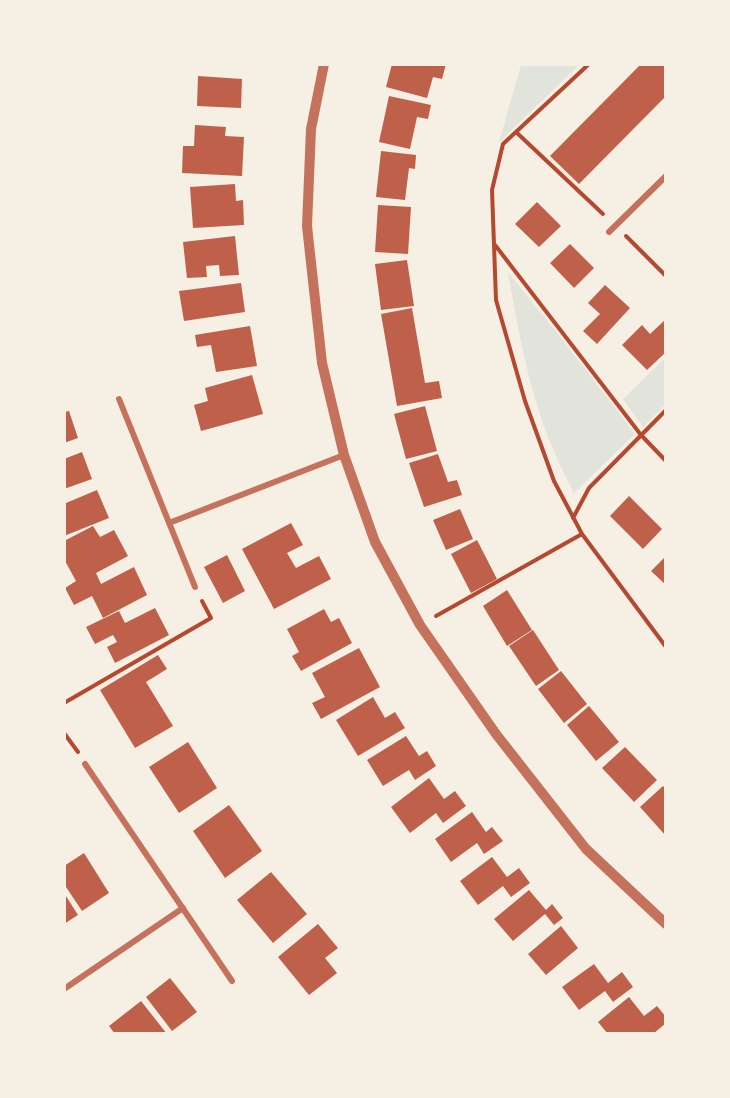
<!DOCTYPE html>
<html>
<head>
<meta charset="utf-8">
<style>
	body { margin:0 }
	#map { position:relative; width:730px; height:1098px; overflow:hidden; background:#f6efe4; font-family:Arial,sans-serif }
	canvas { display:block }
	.frame { position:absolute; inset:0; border:66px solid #f6efe4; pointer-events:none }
</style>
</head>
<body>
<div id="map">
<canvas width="730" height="1098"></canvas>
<div class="frame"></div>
</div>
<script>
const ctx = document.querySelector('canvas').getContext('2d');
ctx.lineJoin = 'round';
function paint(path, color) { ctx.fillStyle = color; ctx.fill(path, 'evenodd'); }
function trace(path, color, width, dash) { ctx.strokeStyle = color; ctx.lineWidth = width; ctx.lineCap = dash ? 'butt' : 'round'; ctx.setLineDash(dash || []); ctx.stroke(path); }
paint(new Path2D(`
	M521 65H579L499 142Z
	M508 272 562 339 635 434 574 493C560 466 547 438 538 408 524 364 516 318 508 272Z
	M665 358V405L643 427 623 399Z`), '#e2e4dc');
paint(new Path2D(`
	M392 64H446L442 79 433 77 427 98 386 87Z
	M641 64H666V96L579 184 550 156Z
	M198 76 242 79 241 108 197 106Z
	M389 96 431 105 428 119 417 117 410 149 379 142Z
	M195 125 226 127 225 136 244 137 242 176 182 173 183 146H194Z
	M381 151 416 155 415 169 409 168 405 200 376 197Z
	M235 184 236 201 243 200 244 225 193 228 190 187Z
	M537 202 561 226 539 247 515 224Z
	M378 205 411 207 408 254 375 252Z
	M235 236 239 275 220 276 219 265 206 266 207 277 187 278 183 242Z
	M570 244 594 268 574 288 550 263Z
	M407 260 414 306 381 310 375 264Z
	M241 283 245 312 184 321 179 291Z
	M605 285 630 308 597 344 583 331 600 314 588 303Z
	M412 308 425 383 439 381 442 398 397 406 381 314Z
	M666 319V352L647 370 622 345 642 325 650 334Z
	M250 326 257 366 216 372 211 345 197 347 195 335Z
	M252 375 263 414 201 431 194 405 208 401 205 388Z
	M425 406 437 451 406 459 394 414Z
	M69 411 78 438 64 443V412Z
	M82 452 92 479 64 489V459Z
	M438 454 448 482 457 480 462 495 424 507 409 463Z
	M97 490 109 518 64 536V499L66 503Z
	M629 496 662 529 643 549 610 516Z
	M460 509 473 539 446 550 433 520Z
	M291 523 303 545 287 553 296 568 319 556 331 579 274 609 242 549Z
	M93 526 100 537 114 530 128 556 96 573 101 584 134 567 147 595 103 618 92 596 74 605 65 588 76 581 64 559V541Z
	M477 540 497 579 471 593 451 554Z
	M227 555 245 591 223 603 204 567Z
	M666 556V585L651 571Z
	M507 590 532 630 507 646 483 606Z
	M155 608 169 635 115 663 107 647 117 642 113 635 95 644 86 627 119 611 125 623Z
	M324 609 331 622 339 618 352 643 301 671 292 656 299 652 287 629Z
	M533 630 559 670 536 686 509 646Z
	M359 648 380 687 321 719 312 703 325 697 312 673Z
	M158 655 167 669 146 682 173 726 135 748 100 690Z
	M561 671 587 704 564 723 538 689Z
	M373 697 385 718 395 712 405 728 358 756 336 720Z
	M589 706 619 742 596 761 567 725Z
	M406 736 419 756 427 751 436 766 415 780 409 770 383 786 367 760Z
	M188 742 217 788 179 813 149 767Z
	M625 747 657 780 634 802 602 768Z
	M429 778 444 799 455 791 466 806 443 823 436 813 410 833 391 807Z
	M663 786 666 789V836L640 807Z
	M229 805 262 851 225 878 193 831Z
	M472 812 486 832 492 827 503 841 484 854 477 843 451 862 435 839Z
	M84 853 109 893 82 911 64 884V866Z
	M492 857 507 877 519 868 530 883 511 897 503 886 478 905 460 881Z
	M271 872 307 914 273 943 237 900Z
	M529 890 546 910 552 904 563 918 554 925 545 914 513 941 494 919Z
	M64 893 78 915 64 924Z
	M318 924 338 948 325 958 337 973 309 995 278 957Z
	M561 926 578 948 546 975 528 954Z
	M594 964 608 983 622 972 633 987 613 1002 605 991 579 1010 562 987Z
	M170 978 197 1012 172 1031 146 997Z
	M629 997 644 1016 657 1006 666 1017V1023L653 1034H608L598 1022Z
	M141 1001 167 1034H115L109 1026Z`), '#bf614a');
trace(new Path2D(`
	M516 132 603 214
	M626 236 666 276
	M495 245 641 435 666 461
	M573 518 589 488 666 410
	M582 534 554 481 525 401 496 300 492 190 503 144 589 64
	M436 616 582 534 666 647
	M64 703 211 618 202 601
	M64 733 78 752`), '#b5482f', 4);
trace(new Path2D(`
	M609 232 666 176
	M119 399 195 587
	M169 523 344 455
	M85 764 232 981
	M64 989 183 908`), '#c5725c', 6);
trace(new Path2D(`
	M324 64 311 129 307 226 322 363 344 455 375 542 420 625 496 734 586 849 666 924`), '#c5725c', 10);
</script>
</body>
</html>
